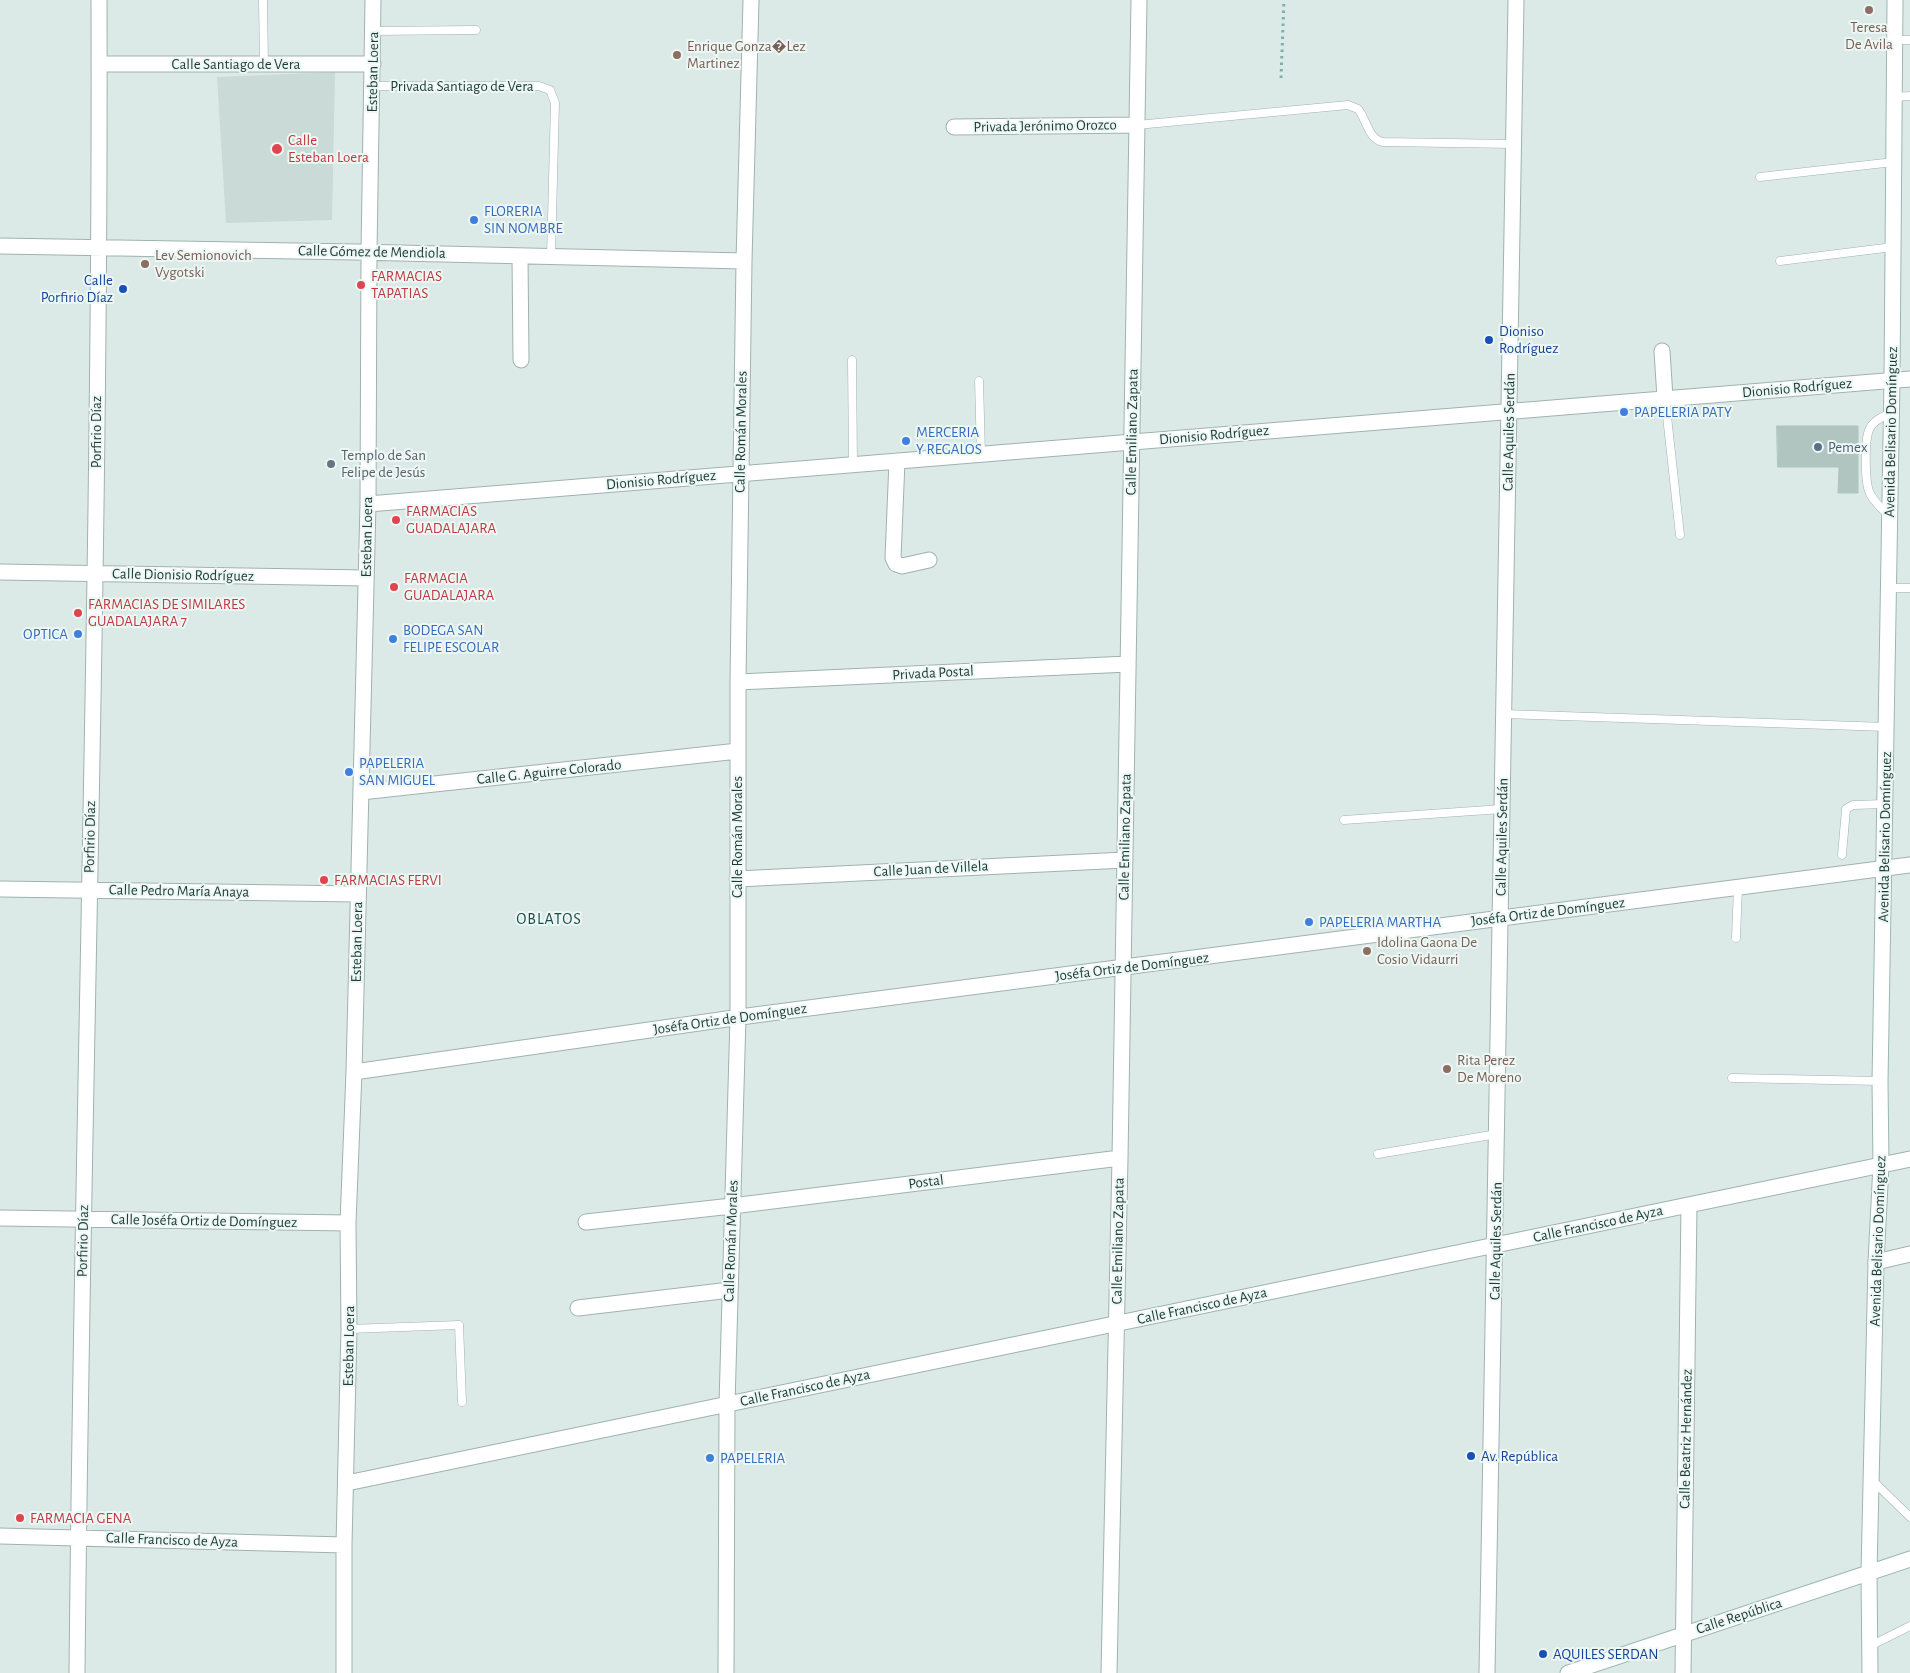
<!DOCTYPE html>
<html>
<head>
<meta charset="utf-8">
<style>
	body { margin:0 }
	canvas { display:block; background:#dceae7 }
</style>
</head>
<body>
<canvas width="1910" height="1673"></canvas>
<script>
const ctx = document.querySelector('canvas').getContext('2d');
ctx.lineJoin = 'round';
function paint(path, color) { ctx.fillStyle = color; ctx.fill(path, 'evenodd'); }
function trace(path, color, width, dash) { ctx.strokeStyle = color; ctx.lineWidth = width; ctx.lineCap = dash ? 'butt' : 'round'; ctx.setLineDash(dash || []); ctx.stroke(path); }
function drawText(font, color, halo, rows, align = 'center') {
  ctx.font = font + ' "Alegreya Sans",sans-serif'; ctx.lineWidth = 4; ctx.setLineDash([]); ctx.textBaseline = 'middle'; ctx.strokeStyle = halo; ctx.fillStyle = color; for (const [text, x, y, turn = 0] of rows) {
    ctx.save(); ctx.translate(x, y); ctx.rotate((+turn || 0) * Math.PI / 180); ctx.textAlign = isNaN(turn) ? turn : align; if (halo) ctx.strokeText(text, 0, 0); ctx.fillText(text, 0, 0); ctx.restore();
  }
}
paint(new Path2D(`
	M335 72 332 220 226 223 217 77Z`), '#cadad6');
const building = new Path2D(`
	M1777 426H1858V493H1838L1839 467H1778Z`);
paint(building, '#b1c5c0');
trace(building, '#aec4bf', 1);
const lane = new Path2D(`
	M263 0 264 64
	M373 31 476 30
	M1895 40H1910
	M373 86H539L550 90 555 103 551 256
	M1894 97 1910 96
	M1137 125 1348 105 1358 109C1367 120 1368 139 1383 142L1514 144
	M1760 177 1894 162
	M1780 261 1893 247
	M852 360 853 464
	M979 381 981 454
	M1665 398 1680 535
	M1889 516C1882 508 1872 501 1869 491 1865 480 1864 438 1870 428 1874 420 1884 416 1892 412
	M1889 588H1910
	M1504 714 1887 727
	M1344 820 1502 809
	M1842 855 1846 809 1853 805 1885 804
	M1736 938 1738 887
	M1732 1078 1880 1081
	M1378 1154 1497 1134
	M349 1329 459 1325 462 1402
	M1871 1479 1910 1517
	M1870 1646 1910 1626`);
const street = new Path2D(`
	M99 64H373
	M954 127 1137 125
	M0 246 356 252 744 261
	M520 256 521 360
	M1662 351 1665 398
	M897 461 893 558 896 564 902 566 929 560
	M368 504 1910 379
	M0 572 366 578
	M738 682 1128 664
	M361 792 738 751
	M737 879 1125 860
	M0 889 358 894
	M354 1072 755 1015 1910 865
	M0 1218 348 1223
	M586 1222 732 1206 1120 1158
	M1876 1262 1910 1254
	M578 1308 730 1290
	M347 1483 1910 1159
	M0 1536 344 1545
	M77 1673C82 1115 101 558 99 0
	M344 1673V1545L349 1329 348 1223 354 1072 368 504 369 252 373 0
	M726 1673 727 1404 738 1017V682L744 261 751 0
	M1109 1673 1120 1158 1139 0
	M1487 1673 1516 0
	M1683 1673 1689 1205`);
const secondary = new Path2D(`
	M1568 1673 1910 1559
	M1870 1673 1869 1573 1876 1262 1881 1165 1880 1081 1892 380 1895 0`);
trace(lane, '#9fb2af', 9);
trace(street, '#9fb2af', 17);
trace(secondary, '#9ab7b2', 17);
trace(new Path2D(`
	M1281 78 1284 0`), '#79b1aa', 3, [2.5, 4]);
trace(lane, '#fff', 8);
trace(street, '#fff', 15);
trace(secondary, '#fff', 15);
for (const [x, y, r, color] of [
	[1869,10,5,"#8d6e63"],
	[677,55,5,"#8d6e63"],
	[277,149,6,"#e0444e"],
	[474,220,5,"#3f7fe0"],
	[145,264,5,"#8d6e63"],
	[361,285,5,"#e0444e"],
	[123,289,5,"#1a4fb4"],
	[1489,340,5,"#1a4fb4"],
	[1624,412,5,"#3f7fe0"],
	[906,441,5,"#3f7fe0"],
	[1818,447,5,"#5c6f8a"],
	[331,464,5,"#6b7280"],
	[396,520,5,"#e0444e"],
	[394,587,5,"#e0444e"],
	[78,613,5,"#e0444e"],
	[78,634,5,"#3f7fe0"],
	[393,639,5,"#3f7fe0"],
	[349,772,5,"#3f7fe0"],
	[324,880,5,"#e0444e"],
	[1309,922,5,"#3f7fe0"],
	[1367,951,5,"#8d6e63"],
	[1447,1069,5,"#8d6e63"],
	[1471,1456,5,"#1a4fb4"],
	[710,1458,5,"#3f7fe0"],
	[20,1518,5,"#e0444e"],
	[1543,1654,5,"#1a4fb4"]
]) { const dot = new Path2D(); dot.arc(x, y, r, 0, 2 * Math.PI); ctx.fillStyle = color; ctx.fill(dot); trace(dot, '#edf7f4', 2); }
drawText('15px', '#785e54', '#edf7f4', [
	["Teresa",1869,27,"center"],
	["De Avila",1869,44,"center"],
	["Enrique Gonza�Lez",687,46],
	["Martinez",687,63],
	["Lev Semionovich",155,255],
	["Vygotski",155,272],
	["Idolina Gaona De",1377,942],
	["Cosio Vidaurri",1377,959],
	["Rita Perez",1457,1060],
	["De Moreno",1457,1077]
], 'left');
drawText('15px', '#1d3b38', '#edf7f4', [
	["Calle Santiago de Vera",236,64],
	["Esteban Loera",373,72,-89],
	["Privada Santiago de Vera",462,86],
	["Privada Jerónimo Orozco",1045,126,-1],
	["Calle Gómez de Mendiola",372,252,1],
	["Dionisio Rodríguez",1797,388,-5],
	["Porfirio Díaz",96,432,-90],
	["Calle Román Morales",741,432,-89],
	["Calle Emiliano Zapata",1132,432,-89],
	["Calle Aquiles Serdán",1509,432,-89],
	["Avenida Belisario Domínguez",1891,432,-89],
	["Dionisio Rodríguez",1214,435,-5],
	["Dionisio Rodríguez",661,480,-5],
	["Esteban Loera",367,537,-89],
	["Calle Dionisio Rodríguez",183,575,1],
	["Privada Postal",933,673,-3],
	["Calle G. Aguirre Colorado",549,772,-6],
	["Porfirio Díaz",90,837,-89],
	["Calle Román Morales",737,837,-90],
	["Calle Emiliano Zapata",1125,837,-89],
	["Calle Aquiles Serdán",1502,837,-89],
	["Avenida Belisario Domínguez",1885,837,-89],
	["Calle Juan de Villela",931,869,-3],
	["Calle Pedro María Anaya",179,891,1],
	["Joséfa Ortiz de Domínguez",1548,912,-7],
	["Esteban Loera",357,942,-89],
	["Joséfa Ortiz de Domínguez",1132,967,-7],
	["Joséfa Ortiz de Domínguez",730,1019,-8],
	["Postal",926,1182,-7],
	["Calle Joséfa Ortiz de Domínguez",204,1221,1],
	["Calle Francisco de Ayza",1598,1224,-12],
	["Porfirio Díaz",83,1241,-89],
	["Calle Román Morales",731,1241,-88],
	["Calle Emiliano Zapata",1118,1241,-89],
	["Calle Aquiles Serdán",1496,1241,-89],
	["Avenida Belisario Domínguez",1878,1241,-88],
	["Calle Francisco de Ayza",1202,1306,-12],
	["Esteban Loera",349,1346,-89],
	["Calle Francisco de Ayza",805,1388,-12],
	["Calle Beatriz Hernández",1686,1439,-89],
	["Calle Francisco de Ayza",172,1540,2],
	["Calle República",1739,1616,-18]
]);
drawText('15px', '#be3a42', '#edf7f4', [
	["Calle",288,140],
	["Esteban Loera",288,157],
	["FARMACIAS",371,276],
	["TAPATIAS",371,293],
	["FARMACIAS",406,511],
	["GUADALAJARA",406,528],
	["FARMACIA",404,578],
	["GUADALAJARA",404,595],
	["FARMACIAS DE SIMILARES",88,604],
	["GUADALAJARA 7",88,621],
	["FARMACIAS FERVI",334,880],
	["FARMACIA GENA",30,1518]
], 'left');
drawText('15px', '#366cbe', '#edf7f4', [
	["FLORERIA",484,211],
	["SIN NOMBRE",484,228],
	["PAPELERIA PATY",1634,412],
	["MERCERIA",916,432],
	["Y REGALOS",916,449],
	["BODEGA SAN",403,630],
	["FELIPE ESCOLAR",403,647],
	["OPTICA",68,634,"right"],
	["PAPELERIA",359,763],
	["SAN MIGUEL",359,780],
	["PAPELERIA MARTHA",1319,922],
	["PAPELERIA",720,1458]
], 'left');
drawText('15px', '#164399', '#edf7f4', [
	["Calle",113,280,"right"],
	["Porfirio Díaz",113,297,"right"],
	["Dioniso",1499,331],
	["Rodríguez",1499,348],
	["Av. República",1481,1456],
	["AQUILES SERDAN",1553,1654]
], 'left');
drawText('15px', '#4e5e75', '#edf7f4', [
	["Pemex",1828,447]
], 'left');
drawText('15px', '#5b616d', '#edf7f4', [
	["Templo de San",341,455],
	["Felipe de Jesús",341,472]
], 'left');
ctx.letterSpacing = '1px';
drawText('16px', '#174e4b', '#edf7f4', [
	["OBLATOS",549,919]
]);
ctx.letterSpacing = '0px';
</script>
</body>
</html>
